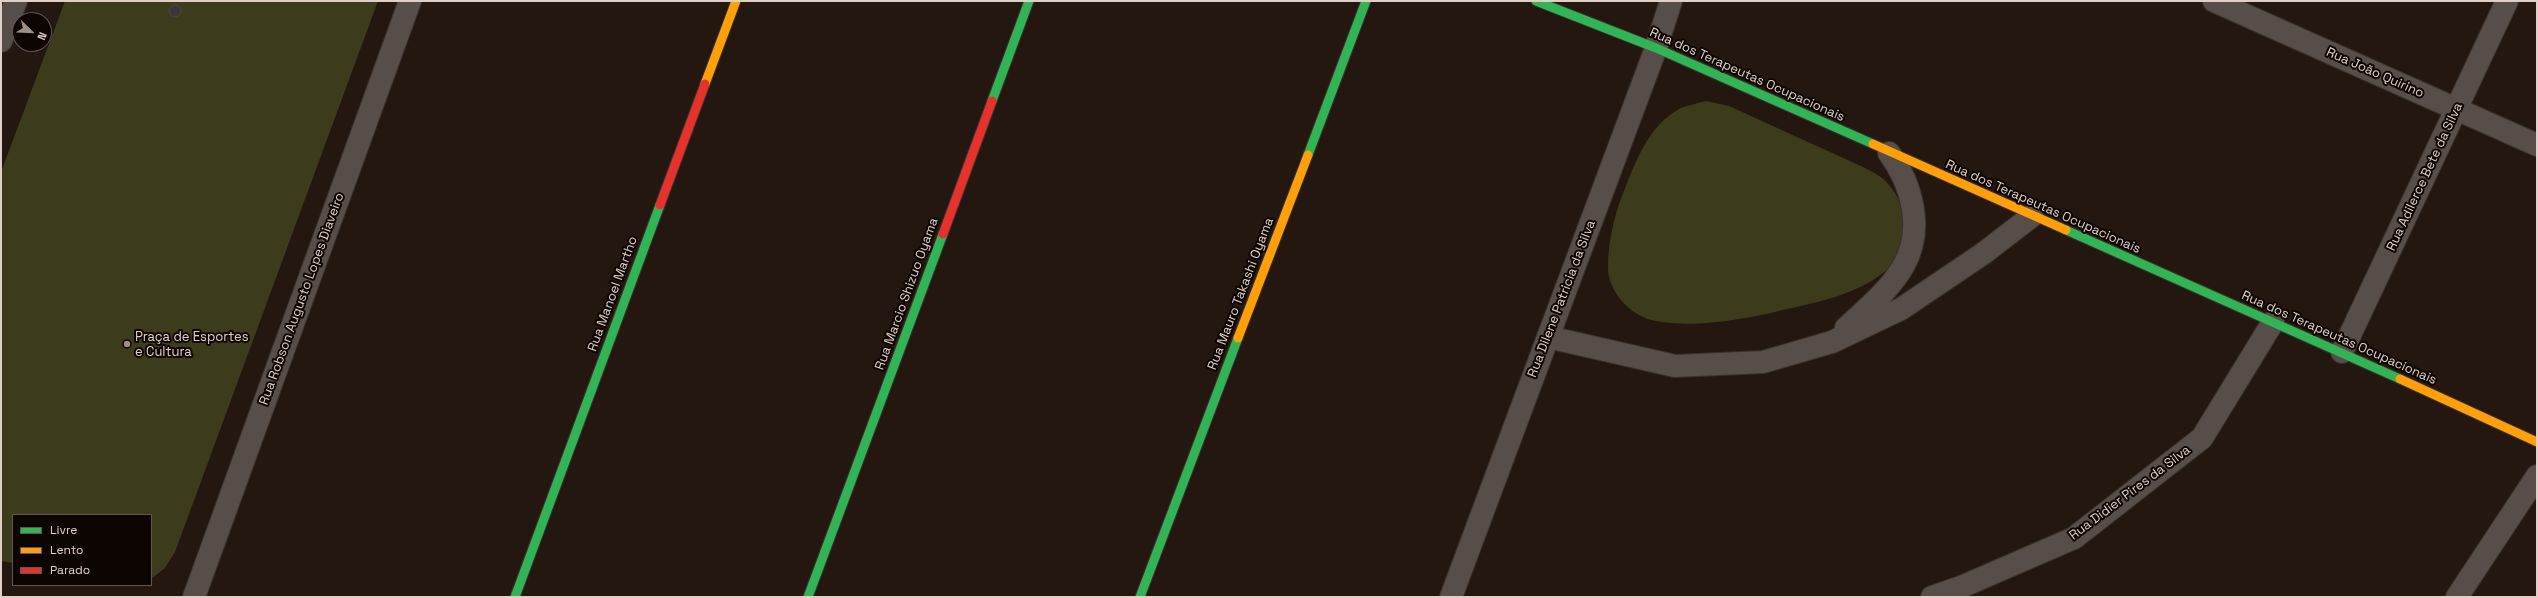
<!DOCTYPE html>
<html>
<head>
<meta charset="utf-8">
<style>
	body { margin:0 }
	#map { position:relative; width:2538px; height:598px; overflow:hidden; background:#241710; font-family:"Space Grotesk",sans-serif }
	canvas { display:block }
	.frame { position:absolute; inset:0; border:2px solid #e0cfc7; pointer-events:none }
	.legend { position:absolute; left:12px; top:514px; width:140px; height:72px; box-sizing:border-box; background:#0d0502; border:1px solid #615651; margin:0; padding:5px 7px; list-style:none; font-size:12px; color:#e0cfc7 }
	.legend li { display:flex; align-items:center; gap:8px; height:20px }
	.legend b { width:20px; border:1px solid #615651 }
	.north { position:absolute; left:12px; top:12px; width:40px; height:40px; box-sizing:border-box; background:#0d0502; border:1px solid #615651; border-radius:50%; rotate:113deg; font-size:11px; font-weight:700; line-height:16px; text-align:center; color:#e0cfc7 }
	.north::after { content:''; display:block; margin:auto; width:14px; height:18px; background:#9e8f87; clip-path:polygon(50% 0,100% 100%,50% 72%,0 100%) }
</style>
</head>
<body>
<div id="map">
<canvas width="2538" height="598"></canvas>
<div class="frame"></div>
<ul class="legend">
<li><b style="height:5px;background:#30b455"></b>Livre</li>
<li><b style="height:5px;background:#ff9f0a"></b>Lento</li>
<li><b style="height:5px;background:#e5322d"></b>Parado</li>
</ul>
<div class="north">N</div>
</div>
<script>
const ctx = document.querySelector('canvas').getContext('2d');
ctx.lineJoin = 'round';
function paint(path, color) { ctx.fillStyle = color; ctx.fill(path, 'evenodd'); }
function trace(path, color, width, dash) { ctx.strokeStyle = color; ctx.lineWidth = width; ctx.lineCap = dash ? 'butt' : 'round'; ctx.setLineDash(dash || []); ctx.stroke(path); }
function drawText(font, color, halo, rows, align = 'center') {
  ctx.font = font + ' "Space Grotesk",sans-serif'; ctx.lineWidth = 4; ctx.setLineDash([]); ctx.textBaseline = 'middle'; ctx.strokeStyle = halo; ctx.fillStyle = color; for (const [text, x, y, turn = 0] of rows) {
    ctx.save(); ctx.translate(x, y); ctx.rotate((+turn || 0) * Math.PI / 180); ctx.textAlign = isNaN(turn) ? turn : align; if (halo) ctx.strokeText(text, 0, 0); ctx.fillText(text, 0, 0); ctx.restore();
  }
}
paint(new Path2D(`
	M65 1H378L175 552 165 568 151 579V515H13V563L1 561V172Z
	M1706 101 1729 106 1863 167C1869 170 1877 174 1882 178 1903 195 1909 226 1899 249 1896 255 1894 262 1890 267 1860 295 1817 302 1779 311 1740 320 1696 328 1656 321 1631 317 1607 291 1608 266 1608 244 1614 216 1622 196 1635 163 1648 125 1681 108 1689 105 1698 103 1706 101Z`), '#3c3b1b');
const building = new Path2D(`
	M169 11a6 6 0 1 1 12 0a6 6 0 1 1-12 0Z`);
paint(building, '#3d3638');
trace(building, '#4a4548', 1);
const street = new Path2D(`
	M2214 1 2537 145
	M1 41 16 1
	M1846 328C1866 309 1890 290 1904 265 1924 229 1912 184 1889 153
	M1548 337 1675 366 1763 362 1832 342 1901 309 1984 253 2032 216
	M2342 352 2507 1
	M194 597 410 1
	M1451 597 1656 48 1671 1
	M1932 597 1961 587 2074 538 2202 438 2273 322
	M2457 597 2537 476`);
const fast = new Path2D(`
	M1536 1 1656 48 1873 144
	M992 101 1029 1
	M1308 155 1366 1
	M2066 230 2400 379
	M515 597 660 205
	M808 597 943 234
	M1140 597 1238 338`);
const slow = new Path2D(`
	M705 84 736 1
	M1873 144 2066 230
	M1238 338 1308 155
	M2400 379 2537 442`);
const jam = new Path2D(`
	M660 205 705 84
	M943 234 992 101`);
trace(street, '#3b312c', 24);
trace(fast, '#3b312c', 11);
trace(slow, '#3b312c', 11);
trace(jam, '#3b312c', 11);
trace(street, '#584e49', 22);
trace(fast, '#30b455', 9);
trace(slow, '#ff9f0a', 9);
trace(jam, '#e5322d', 9);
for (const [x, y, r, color] of [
	[127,344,4,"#9e8f87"]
]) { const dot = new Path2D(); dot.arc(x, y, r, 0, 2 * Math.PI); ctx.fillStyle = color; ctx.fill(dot); trace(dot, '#0d0502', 1.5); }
drawText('13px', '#e0cfc7', '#0d0502', [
	["Rua João Quirino",2375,73,24],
	["Rua dos Terapeutas Ocupacionais",1747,75,24],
	["Rua Adilerce Bete da Silva",2425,177,-65],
	["Rua dos Terapeutas Ocupacionais",2043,207,24],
	["Rua Manoel Martho",613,294,-70],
	["Rua Marcio Shizuo Oyama",907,294,-70],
	["Rua Mauro Takashi Oyama",1241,294,-69],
	["Rua Robson Augusto Lopes Diaveiro",302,299,-70],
	["Rua Dilene Patricia da Silva",1562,299,-69],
	["Rua dos Terapeutas Ocupacionais",2339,338,24],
	["Rua Didier Pires da Silva",2130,493,-37]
]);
drawText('13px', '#e0cfc7', '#0d0502', [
	["Praça de Esportes",135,337],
	["e Cultura",135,352]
], 'left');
</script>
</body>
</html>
